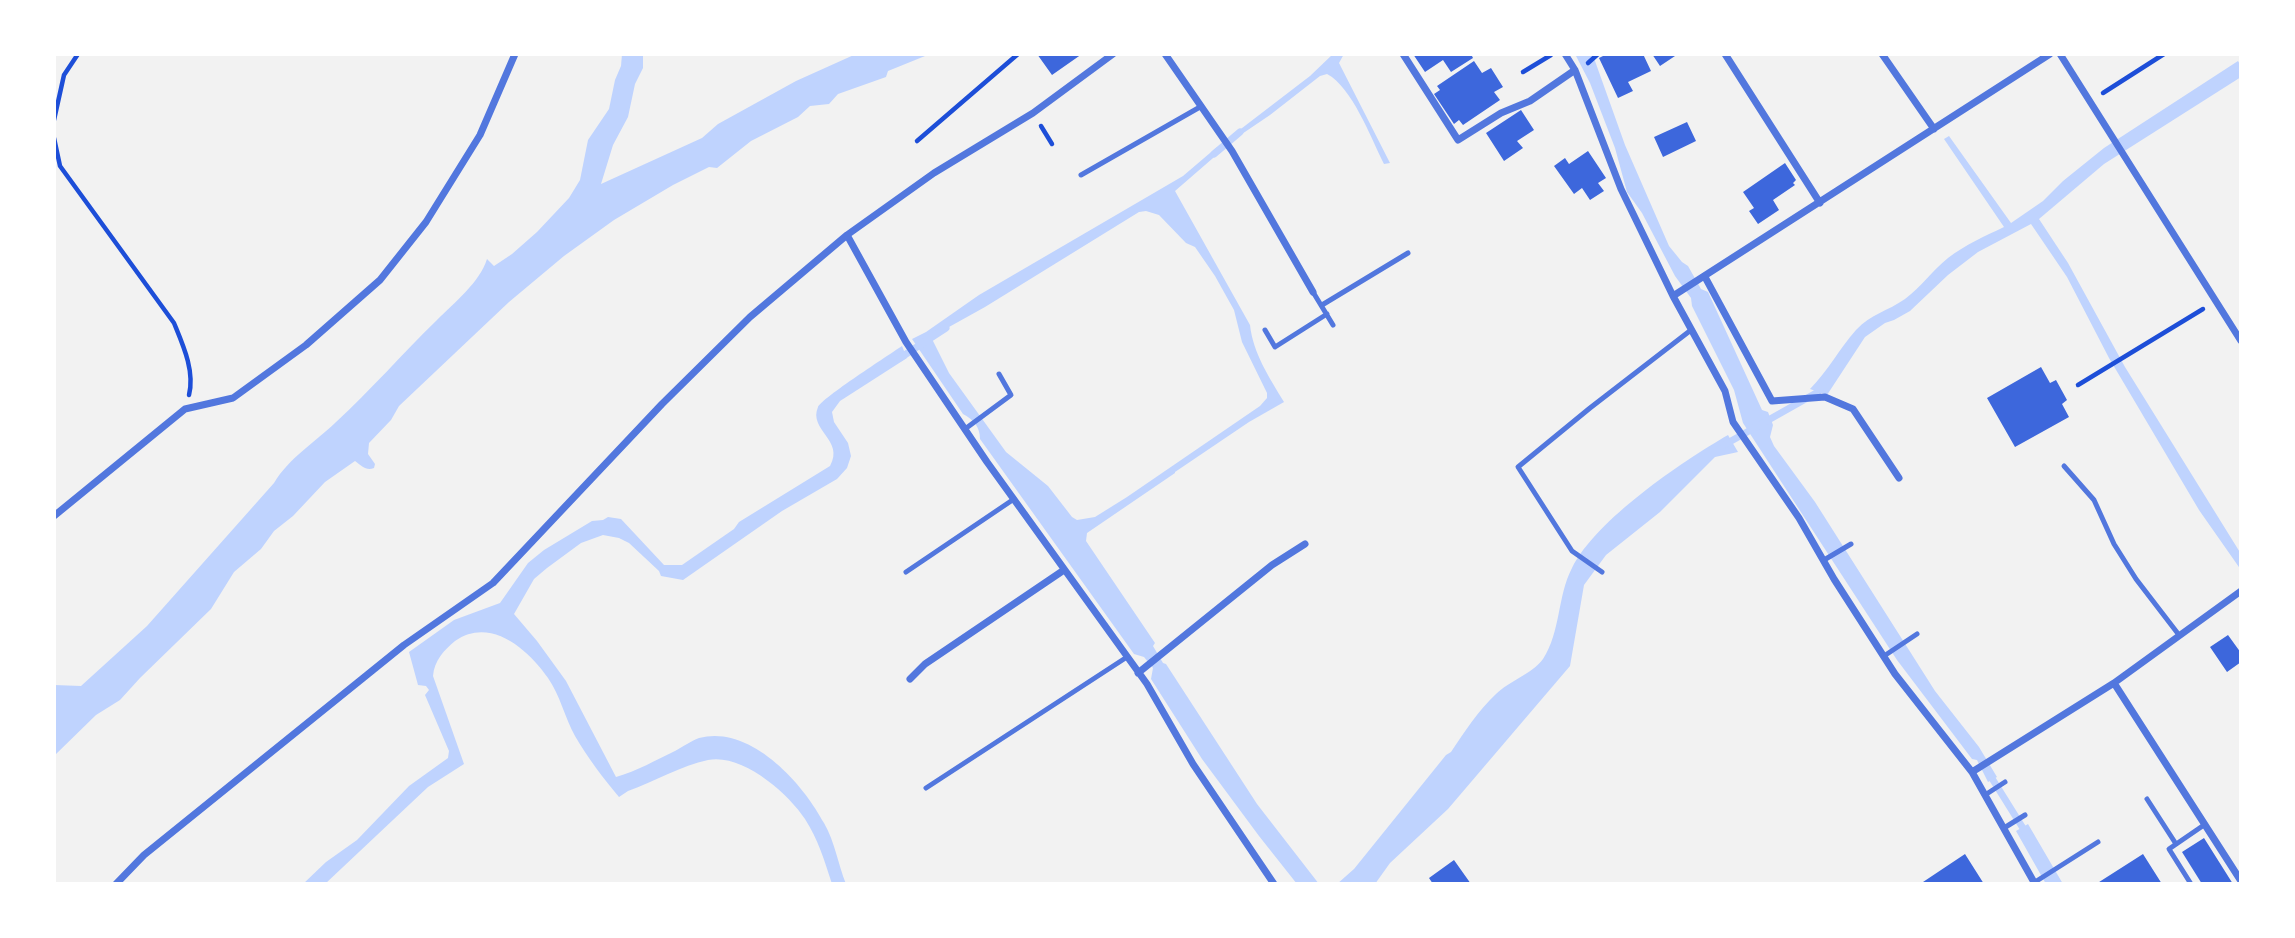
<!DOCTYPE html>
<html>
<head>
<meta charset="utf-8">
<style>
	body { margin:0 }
	#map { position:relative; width:2295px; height:938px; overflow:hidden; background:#f2f2f2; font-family:"Nunito Sans",sans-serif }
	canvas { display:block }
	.frame { position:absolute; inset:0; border:56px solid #fff; pointer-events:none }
</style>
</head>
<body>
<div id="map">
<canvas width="2295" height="938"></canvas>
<div class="frame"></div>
</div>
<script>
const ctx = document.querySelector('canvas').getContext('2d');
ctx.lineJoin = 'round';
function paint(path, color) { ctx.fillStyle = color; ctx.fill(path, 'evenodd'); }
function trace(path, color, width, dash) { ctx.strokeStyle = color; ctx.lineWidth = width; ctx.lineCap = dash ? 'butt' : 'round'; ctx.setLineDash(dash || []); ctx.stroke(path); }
paint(new Path2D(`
	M622 54H643V68L635 84 628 117 613 145 601 184 702 138 718 124 796 81 856 54H930L888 71 886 77 838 94 829 104 810 106 798 117 751 141 717 168 709 167 673 185 614 220 564 256 509 302 399 406 391 420 369 443 368 454 375 464 374 468C366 471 362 466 355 461L325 482 293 516 274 531 261 549 234 572 211 609 140 678 120 700 96 715 54 756V685L81 686 147 626 274 483C289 458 314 443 335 423 371 390 402 354 437 320 454 303 480 282 487 259L494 266 512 254 537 232 569 198 580 180 588 140 609 109 615 80 621 66Z
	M1333 54H1344L1339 63 1390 163 1384 164C1371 138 1352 87 1327 74L1320 76 1270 115 1236 138 1233 135 1310 76Z
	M1575 54H1591L1595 61 1625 145 1669 246 1682 262 1688 266 1701 289 1708 292 1762 410 1768 412 1773 425 1770 437 1774 446 1815 502 1935 691 1979 747 1997 777 1988 782 1977 760 1972 759 1897 660 1743 423 1734 390 1692 306 1691 298 1675 276 1642 213 1627 192 1615 148 1590 83Z
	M2238 61 2241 66V77L2104 164 2039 219 2068 263 2125 367 2241 554V570L2199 510 2109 358 2067 277 2031 224 1978 252 1948 275 1910 311 1894 320 1885 323 1865 337 1827 395 1810 389C1828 371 1839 349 1856 330 1871 314 1888 311 1905 299 1921 287 1933 270 1948 258 1965 245 1985 236 2004 227L1944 139 1949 136 2011 223 2043 201 2063 181 2104 148Z
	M1217 147 1220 152 1175 191 1250 325C1253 353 1269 377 1284 402L1249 422 1175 472V473L1087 533 1086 541 1155 643 1153 646 1163 663 1166 664 1257 804 1319 884H1297L1259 836 1202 759 1151 679 1153 668 1144 657 1134 654 980 439C980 427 974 420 963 414L912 339 926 332 979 295 1183 176ZM1146 211 1159 215 1186 243 1195 247 1215 276 1234 310 1242 342 1267 393V398L1260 406 1127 497 1095 517 1077 520 1072 517 1048 486 1006 452 949 373 931 337 985 307 1139 212Z
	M902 346 907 358 840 401 832 412 834 422 848 443 851 456 847 468 837 479 782 511 683 580 661 576 659 571 629 543 619 538 603 535 581 543 547 568 534 579 514 614 537 641 566 681 616 777C637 771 656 760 675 751 682 747 691 741 699 738 750 724 803 783 824 823 835 842 838 864 846 884H832C825 862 818 839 805 819 788 793 742 753 708 760 682 765 654 782 628 791L619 797C603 778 588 758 575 736 565 718 560 695 548 678 528 649 490 616 455 641 444 650 434 661 433 676L464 764 428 787 325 884H303L326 862 357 840 409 786 448 758 449 751 425 695 429 690 426 686 418 685 409 652 454 620 500 603 528 563 544 550 592 521 603 520 608 517 621 519 664 565H682L734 529 739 522 830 466C845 440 808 430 818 407 822 398 889 355 902 346Z
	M1728 435 1738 452 1715 457 1660 512 1606 555 1584 585 1570 666 1448 809 1390 863 1375 884H1337L1354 869 1446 755 1451 752C1465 731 1478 711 1496 694 1509 681 1532 674 1543 659 1561 631 1557 597 1572 568 1596 520 1681 462 1728 435Z
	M2028 824 2063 884H2046L2016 831Z`), '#bfd3fe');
trace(new Path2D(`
	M1214 154 1240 132
	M900 358 946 328
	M1724 445 1818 392 1823 384
	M1988 772 2026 833`), '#bfd3fe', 7);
paint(new Path2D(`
	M1037 54H1082L1052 75Z
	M1413 54H1471L1473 58 1451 72 1443 60 1425 72Z
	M1607 54H1643L1651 71 1628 82 1633 91 1618 98 1599 58Z
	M1652 54H1678L1660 66Z
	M1474 61 1482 73 1491 68 1503 87 1494 92 1500 100 1463 125 1459 120 1454 124 1434 94 1440 90 1437 86Z
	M1521 110 1534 130 1517 141 1523 148 1504 161 1486 133Z
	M1687 122 1696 141 1663 157 1654 137Z
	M1588 151 1606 178 1598 183 1604 191 1590 200 1582 188 1574 194 1554 166 1565 158 1569 164Z
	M1785 163 1796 180 1793 183 1795 185 1773 200 1779 210 1758 224 1749 211 1754 208 1743 192Z
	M2041 367 2050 383 2056 380 2067 400 2062 404 2069 417 2015 447 1987 398Z
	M2228 635 2241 653V662L2227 672 2210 647Z
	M2204 838 2233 884H2202L2182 852Z
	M1965 854 1984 884H1920Z
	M2143 854 2162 884H2096Z
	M1454 860 1471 884H1433L1429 878Z`), '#3d67dc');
trace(new Path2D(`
	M1588 63 1598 54
	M1523 72 1551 55
	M2103 93 2164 54
	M54 120 64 75 78 54
	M1041 126 1052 144
	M54 138 60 166 174 323C183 345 195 371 189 395
	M917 141 1018 54
	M2078 385 2203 309`), '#1d4ed8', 4.5);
trace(new Path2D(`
	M1081 175 1200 107
	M1313 292 1333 325
	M1322 305 1408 253
	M1265 330 1275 347 1327 314
	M965 429 1011 395 999 374
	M2064 466 2094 500 2114 544 2136 579 2179 635
	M1824 560 1851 544
	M906 572 1014 499
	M1602 572 1572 551 1518 467 1590 408 1691 330
	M1884 656 1917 634
	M926 788 1127 657
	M1985 795 2005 782
	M2147 799 2176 844
	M2004 828 2025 815
	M2035 882 2098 842
	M2191 884 2169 849 2204 825`), '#5277de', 5);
trace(new Path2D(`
	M1165 54 1232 151 1313 292
	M1403 54 1458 140 1501 113 1530 101 1575 70
	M1565 54 1575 70 1621 189 1673 296 1725 391 1733 422 1799 518 1834 579 1895 674 1972 772 2035 884
	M1725 54 1820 203
	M1882 54 1934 129
	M2060 54 2241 341
	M847 235 906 342 987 462 1147 684 1193 764 1274 884
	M1705 277 1772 401 1825 397 1853 409 1899 478
	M1673 296 2050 54
	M54 516 185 409 233 398 306 345 380 280 426 222 480 135 515 54
	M1138 673 1272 565 1305 544
	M910 679 925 664 1064 570
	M2114 683 2241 881
	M1972 772 2114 683 2241 591
	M116 884 144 855 404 645 493 583 662 404 750 317 847 235 934 173 1033 113 1113 54`), '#5277de', 7);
</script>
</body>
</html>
